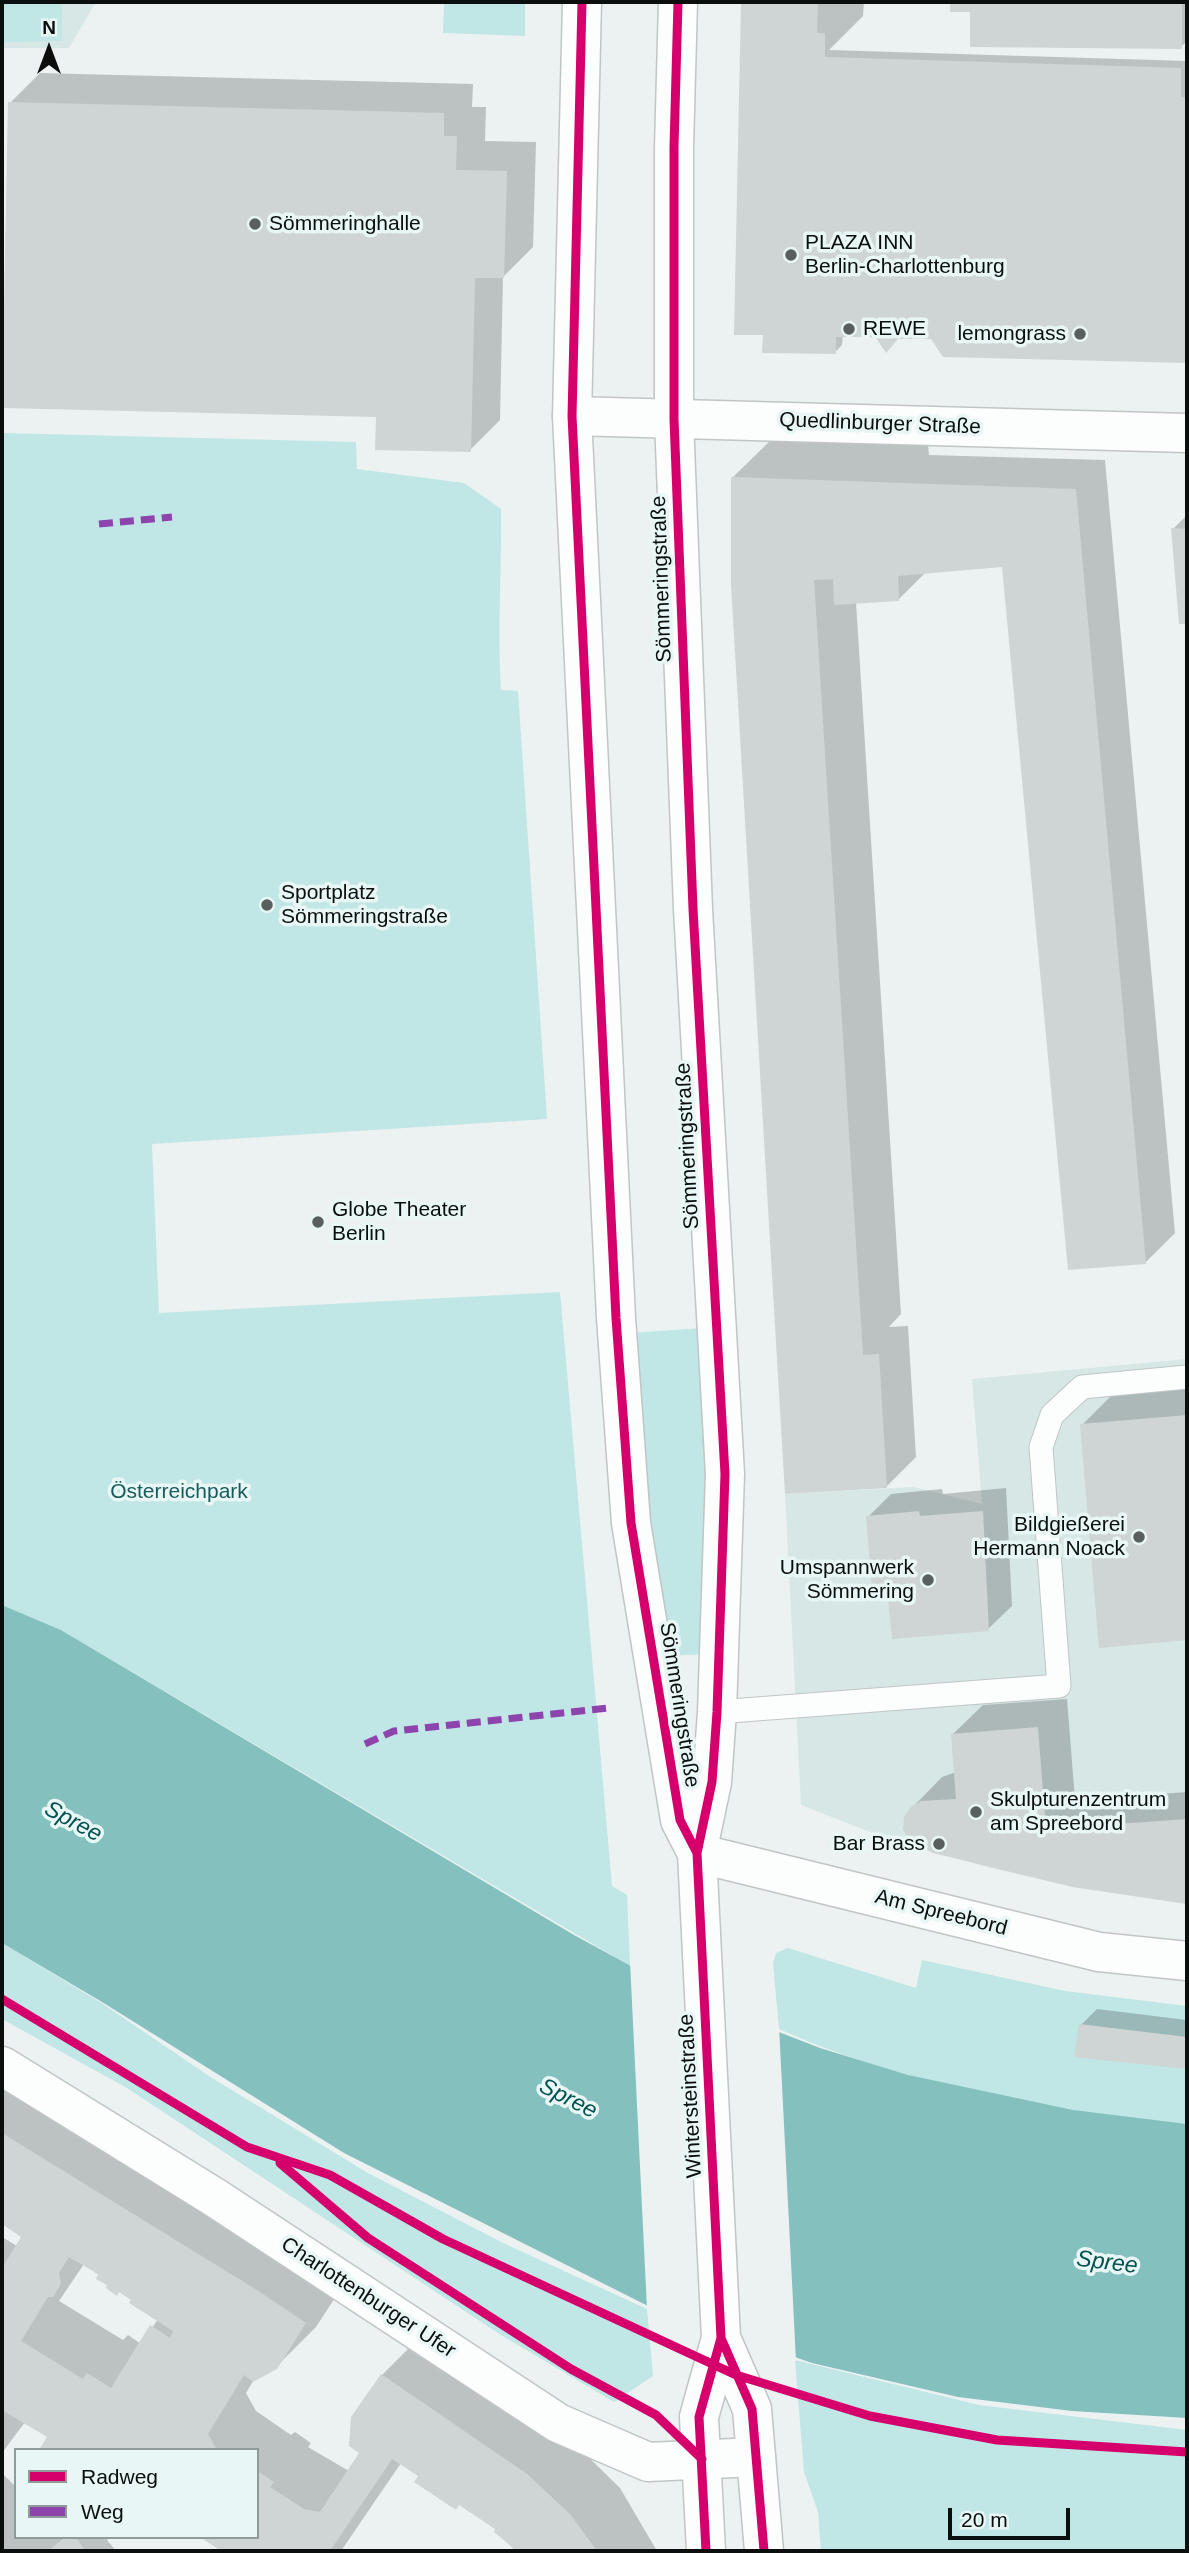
<!DOCTYPE html>
<html>
<head>
<meta charset="utf-8">
<style>
	body { margin:0 }
	#map { position:relative; width:1189px; height:2553px; overflow:hidden; background:#ecf2f2; font-family:Arial,sans-serif }
	canvas { display:block }
	.frame { position:absolute; inset:0; border:4px solid #0a0f0e; pointer-events:none }
	.legend { position:absolute; left:14px; top:2448px; width:245px; height:91px; box-sizing:border-box; background:#e8f6f5; border:2px solid #8f9a99; margin:0; padding:9px 12px; list-style:none; font-size:21px; color:#0a0f0e }
	.legend li { display:flex; align-items:center; gap:14px; height:35px }
	.legend b { width:35px; border:2px solid #8f9a99 }
	.north { position:absolute; left:14px; top:14px; width:70px; height:70px; -webkit-text-stroke:5px #e8f6f5; paint-order:stroke; rotate:0deg; font-size:19px; font-weight:700; line-height:28px; text-align:center; color:#0a0f0e }
	.north::after { content:''; display:block; margin:auto; width:24px; height:32px; background:#0a0f0e; clip-path:polygon(50% 0,100% 100%,50% 72%,0 100%) }
	.scale { position:absolute; left:948px; top:2508px; width:122px; height:32px; box-sizing:border-box; border:4px solid #0a0f0e; border-top:0; padding-left:9px; font-size:21px; line-height:24px; white-space:nowrap; color:#0a0f0e; -webkit-text-stroke:5px #e8f6f5; paint-order:stroke }
</style>
</head>
<body>
<div id="map">
<canvas width="1189" height="2553"></canvas>
<div class="frame"></div>
<ul class="legend">
<li><b style="height:9px;background:#d6006c"></b>Radweg</li>
<li><b style="height:9px;background:#8e44ad"></b>Weg</li>
</ul>
<div class="north">N</div>
<div class="scale">20 m</div>
</div>
<script>
const ctx = document.querySelector('canvas').getContext('2d');
ctx.lineJoin = 'round';
function paint(path, color) { ctx.fillStyle = color; ctx.fill(path, 'evenodd'); }
function trace(path, color, width, dash) { ctx.strokeStyle = color; ctx.lineWidth = width; ctx.lineCap = dash ? 'butt' : 'round'; ctx.setLineDash(dash || []); ctx.stroke(path); }
function drawText(font, color, halo, rows, align = 'center') {
  ctx.font = font + ' Arial,sans-serif'; ctx.lineWidth = 7; ctx.setLineDash([]); ctx.textBaseline = 'middle'; ctx.strokeStyle = halo; ctx.fillStyle = color; for (const [text, x, y, turn = 0] of rows) {
    ctx.save(); ctx.translate(x, y); ctx.rotate((+turn || 0) * Math.PI / 180); ctx.textAlign = isNaN(turn) ? turn : align; if (halo) ctx.strokeText(text, 0, 0); ctx.fillText(text, 0, 0); ctx.restore();
  }
}
paint(new Path2D(`
	M2 2H96L69 48H2Z
	M1187 1359V1904L1073 1887 983 1866 870 1832 801 1805 785 1494 914 1487 982 1504 972 1379Z`), '#d7e7e6');
paint(new Path2D(`
	M2 2H62V41L2 42Z
	M444 2H525V36L443 33Z
	M2 433 356 442 357 469 464 483 501 509C502 569 497 629 501 690L518 691 547 1119 152 1144 159 1313 560 1292 612 1886 627 1895 630 1966 61 1630 2 1605Z
	M703 1328 712 1461 706 1654 665 1656 641 1488 631 1333Z
	M2 1943 103 2004 212 2078 368 2173 503 2243 647 2309 653 2376 614 2402 501 2335 127 2088 2 2019Z
	M788 1948 916 1988 922 1960 1065 1991 1187 2006V2124C1056 2114 899 2083 779 2029L773 1963 776 1953Z
	M795 2360 979 2405 1187 2430V2551H821L818 2512 804 2472Z`), '#c0e6e5');
paint(new Path2D(`
	M2 1605 61 1630 574 1935 686 1996 820 2048 908 2075 1073 2110 1187 2124V2418L1072 2411 958 2397 812 2363 648 2306 344 2153 102 2002 2 1943Z`), '#83c0be');
paint(new Path2D(`
	M630 1962 687 1992 779 2026 796 2361 647 2309Z`), '#ecf2f2');
paint(new Path2D(`
	M743 2H864L863 16 829 50 1187 61V361L944 355 931 338 843 335 842 345 835 352 765 333 742 55Z
	M952 2H1187V41L1181 47 972 10H952Z
	M40 73 473 84 472 107H486L485 141 536 142 533 247 503 277 500 420 470 450 378 415 10 103Z
	M772 439 928 445 929 455 1105 460 1175 1233 1145 1263 1004 566 926 572 898 600 856 602 901 1314 889 1327 908 1326 916 1457 886 1487 787 1493 732 478Z
	M1187 515V622H1181L1173 529Z
	M1187 1389V1638L1101 1646 1082 1425 1112 1395Z
	M1006 1488 1012 1606 988 1629 868 1517 891 1494 942 1489 943 1494Z
	M1067 1699 1075 1800 1187 1792V1902L1170 1901 912 1808 942 1777 956 1772 953 1734 983 1705Z
	M1097 2009 1187 2020V2068L1076 2055 1081 2025Z
	M2 2071 344 2284 316 2327 276 2367 255 2378 246 2393 256 2411 291 2435 295 2432 311 2443 308 2447 349 2471 362 2453 382 2375 421 2336 566 2435 620 2488 657 2551H516L496 2532 497 2529 401 2463 341 2551H224L203 2537H257V2450H41L49 2436 25 2422 2 2453V2237L17 2246 24 2236 2 2222ZM84 2264 158 2319 141 2344 128 2335 123 2340 59 2301Z
	M2 2473 16 2487V2537H110L107 2540 116 2551H2Z`), '#0003');
paint(new Path2D(`
	M741 2H818L817 33H825V57L1181 68V97H1187V363L943 357 931 339H898L886 353 876 338 869 337H836V354L762 353 763 335H734Z
	M950 2 1182 3V49L970 47V12H950Z
	M8 102 444 113V136H457L456 170 507 171 504 278H475L471 452 375 450 376 417 2 408Z
	M731 477 1076 489 1146 1264 1068 1270 1002 567 898 576 899 601 834 605 833 579 814 580 863 1355 879 1354 887 1488 785 1494 731 585Z
	M1171 528 1187 529V624H1179Z
	M1187 1415V1640L1099 1648 1080 1424Z
	M919 1511 920 1516 983 1511 989 1631 892 1639 887 1588 872 1589 866 1516Z
	M1038 1727 1046 1829 1187 1819V1904L1073 1887 933 1853 912 1843 903 1830 904 1817 911 1807 921 1801 956 1799 951 1734Z
	M1079 2024 1187 2037V2069L1074 2057Z
	M2 2133 260 2292 306 2323 277 2369 253 2382 244 2375 208 2434 217 2450H39L47 2437 2 2410V2268L21 2237 2 2224ZM69 2257 98 2274 96 2279 107 2285 106 2288 117 2296 119 2292 131 2300 129 2303 173 2331 170 2338 150 2325 111 2388 87 2373 83 2379 21 2341 48 2297H53L61 2284 59 2273Z
	M381 2374 527 2474 570 2514 597 2551H517L494 2532 495 2529 459 2505 456 2510 414 2482 418 2476 392 2459 330 2551H221L200 2537H257V2471L274 2482 270 2487 304 2509 320 2512 359 2453 349 2446 351 2417Z
	M65 2537H76L85 2551H48Z`), '#cfd4d4');
const lane = new Path2D(`
	M717 1712 1059 1686 1041 1447 1052 1415 1082 1387 1187 1377`);
const street = new Path2D(`
	M572 416 1187 433
	M697 1853 1099 1952 1187 1961
	M2 2066 214 2197 558 2423 648 2462 756 2457`);
const secondary = new Path2D(`
	M582 2 572 416 616 1318 631 1523 680 1820 697 1853
	M678 2 674 147V419L693 909 725 1474 717 1712 712 1782 697 1853 721 2338 699 2417 706 2551
	M721 2338 752 2409 764 2551`);
trace(lane, '#c0c5c5', 25);
trace(street, '#c0c5c5', 41);
trace(secondary, '#c0c5c5', 41);
trace(lane, '#fcfdfd', 23);
trace(street, '#fcfdfd', 38);
trace(secondary, '#fcfdfd', 38);
trace(new Path2D(`
	M99 524 172 517
	M365 1744 394 1731 608 1708`), '#8e44ad', 7, [14, 7]);
trace(new Path2D(`
	M582 2 572 416 616 1318 631 1523 680 1820 697 1853
	M678 2 674 147V419L693 909 725 1474 717 1712 712 1782 697 1853 721 2338 699 2417 706 2551
	M2 1999 247 2147 330 2175 443 2239 736 2375 870 2416 997 2440 1187 2452
	M280 2163 368 2238 571 2369 656 2415 702 2459
	M721 2338 752 2409 764 2551`), '#d6006c', 9);
for (const [x, y, r, color] of [
	[255,224,7,"#595e5e"],
	[791,255,7,"#595e5e"],
	[849,329,7,"#595e5e"],
	[1080,334,7,"#595e5e"],
	[267,905,7,"#595e5e"],
	[318,1222,7,"#595e5e"],
	[1139,1537,7,"#595e5e"],
	[928,1580,7,"#595e5e"],
	[976,1812,7,"#595e5e"],
	[939,1844,7,"#595e5e"]
]) { const dot = new Path2D(); dot.arc(x, y, r, 0, 2 * Math.PI); ctx.fillStyle = color; ctx.fill(dot); trace(dot, '#e8f6f5', 2.5); }
drawText('21px', '#0a0f0e', '#e8f6f5', [
	["Sömmeringhalle",269,224],
	["PLAZA INN",805,243],
	["Berlin-Charlottenburg",805,267],
	["REWE",863,329],
	["lemongrass",1066,334,"right"],
	["Sportplatz",281,893],
	["Sömmeringstraße",281,917],
	["Globe Theater",332,1210],
	["Berlin",332,1234],
	["Bildgießerei",1125,1525,"right"],
	["Hermann Noack",1125,1549,"right"],
	["Umspannwerk",914,1568,"right"],
	["Sömmering",914,1592,"right"],
	["Skulpturenzentrum",990,1800],
	["am Spreebord",990,1824],
	["Bar Brass",925,1844,"right"]
], 'left');
drawText('21px', '#0a0f0e', '#e8f6f5', [
	["Quedlinburger Straße",880,424,2],
	["Sömmeringstraße",662,579,-92],
	["Sömmeringstraße",688,1146,-93],
	["Sömmeringstraße",679,1705,81],
	["Am Spreebord",941,1913,14],
	["Wintersteinstraße",691,2096,-93],
	["Charlottenburger Ufer",368,2298,33]
]);
drawText('21px', '#165d5c', '#e8f6f5', [
	["Österreichpark",179,1492]
]);
drawText('italic 23px', '#035251', '#e8f6f5', [
	["Spree",73,1822,28],
	["Spree",568,2099,27],
	["Spree",1107,2263,7]
]);
</script>
</body>
</html>
